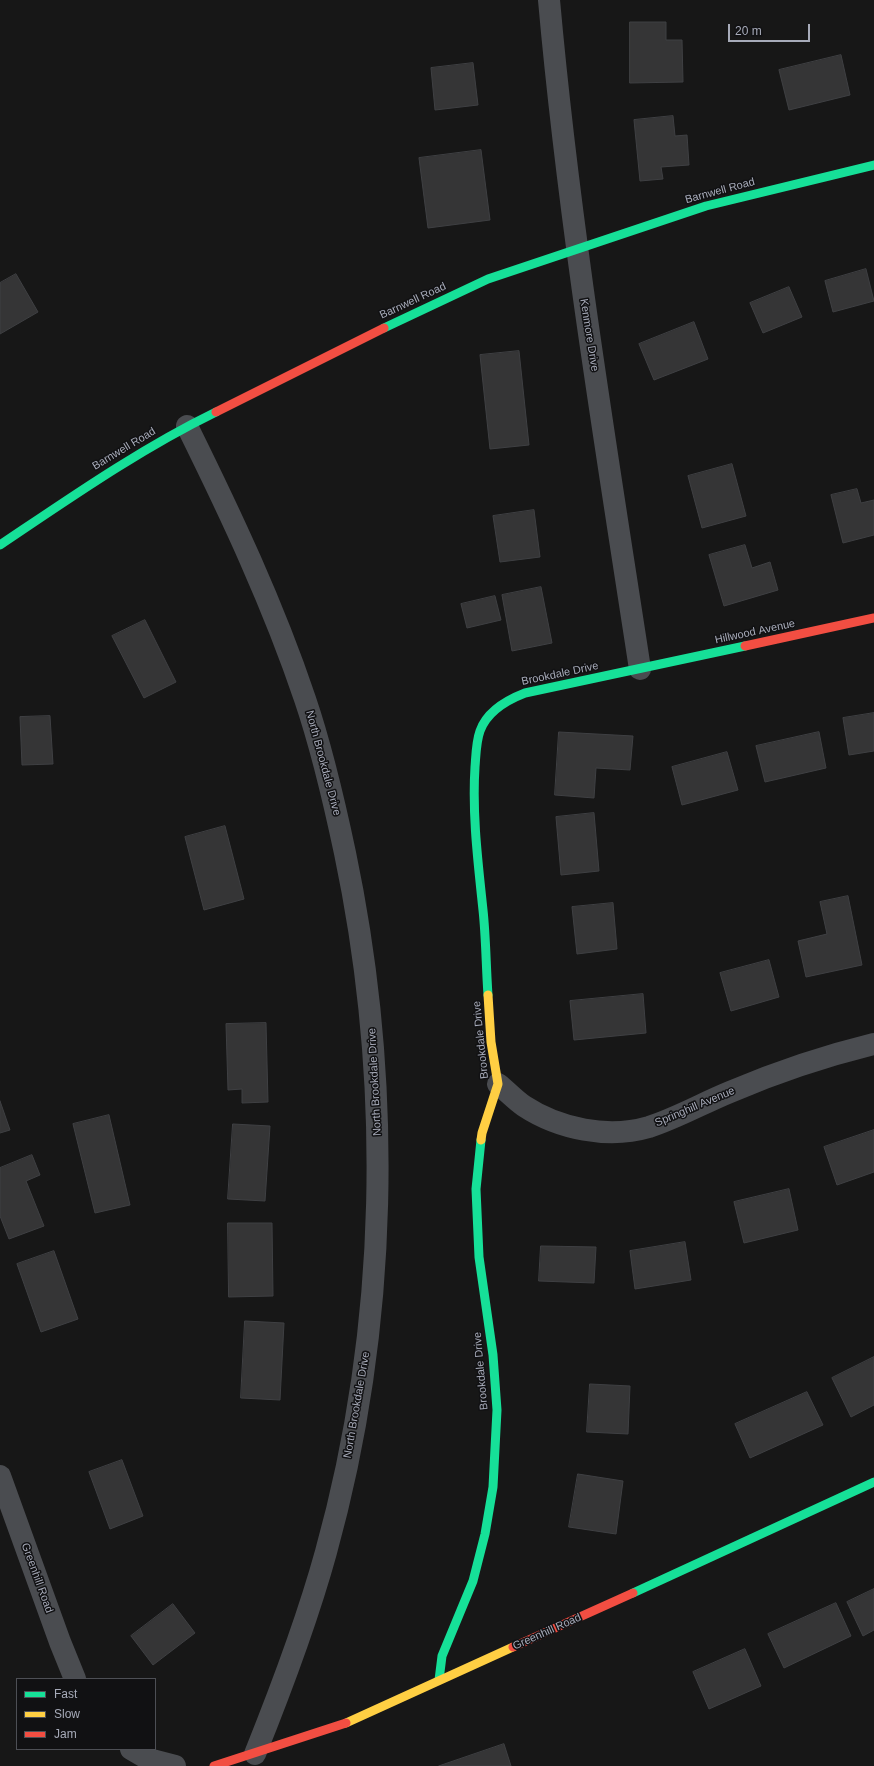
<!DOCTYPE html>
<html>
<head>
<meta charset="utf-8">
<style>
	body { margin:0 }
	#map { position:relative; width:874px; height:1766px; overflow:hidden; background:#171717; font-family:Arial,sans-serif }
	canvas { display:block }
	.legend { position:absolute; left:16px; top:1678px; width:140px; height:72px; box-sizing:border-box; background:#111113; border:1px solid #4d4f55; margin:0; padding:5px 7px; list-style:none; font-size:12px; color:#a7abb9 }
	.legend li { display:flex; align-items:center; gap:8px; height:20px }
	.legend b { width:20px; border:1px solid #4d4f55 }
	.scale { position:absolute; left:728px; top:24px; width:82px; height:18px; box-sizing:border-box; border:2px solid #a7abb9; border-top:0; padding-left:5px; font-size:12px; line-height:14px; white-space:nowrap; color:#a7abb9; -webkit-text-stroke:3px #111113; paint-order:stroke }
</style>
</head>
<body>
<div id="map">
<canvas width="874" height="1766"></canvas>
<ul class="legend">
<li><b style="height:5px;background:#16e098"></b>Fast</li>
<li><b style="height:5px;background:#ffcf43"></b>Slow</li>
<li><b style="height:5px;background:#f24e42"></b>Jam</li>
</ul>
<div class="scale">20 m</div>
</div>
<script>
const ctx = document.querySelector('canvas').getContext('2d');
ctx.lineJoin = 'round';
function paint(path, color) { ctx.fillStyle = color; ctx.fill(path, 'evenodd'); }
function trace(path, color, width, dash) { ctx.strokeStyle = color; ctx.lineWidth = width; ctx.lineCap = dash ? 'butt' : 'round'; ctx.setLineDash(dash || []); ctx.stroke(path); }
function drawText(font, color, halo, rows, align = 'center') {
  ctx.font = font + ' Arial,sans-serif'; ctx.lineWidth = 3; ctx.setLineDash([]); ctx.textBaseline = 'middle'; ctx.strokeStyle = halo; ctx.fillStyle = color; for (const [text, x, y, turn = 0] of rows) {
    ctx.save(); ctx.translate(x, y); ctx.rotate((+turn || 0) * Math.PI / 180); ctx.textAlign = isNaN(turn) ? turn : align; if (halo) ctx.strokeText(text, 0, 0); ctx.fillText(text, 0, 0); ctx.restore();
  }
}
const building = new Path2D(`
	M630 22H666V40H682L683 82 630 83Z
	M841 55 850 95 789 110 779 70Z
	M473 63 478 105 435 110 431 68Z
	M673 116 675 136 687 135 689 165 661 167 663 179 640 181 634 120Z
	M481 150 490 220 428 228 419 158Z
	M866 269 874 301 833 312 825 281Z
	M16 274 38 312 0 334V283Z
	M789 287 802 317 763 333 750 303Z
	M694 322 708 359 654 380 639 344Z
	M519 351 529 445 490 449 480 355Z
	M732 464 746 516 702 528 688 476Z
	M857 489 861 503 874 500V535L843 543 831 495Z
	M534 510 540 557 500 562 493 516Z
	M745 545 752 568 770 562 778 590 724 606 709 555Z
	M541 587 552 643 512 651 502 595Z
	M495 596 501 620 467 628 461 604Z
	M145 620 176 682 144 698 112 636Z
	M874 713V751L849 755 843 718Z
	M50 716 53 764 22 765 20 717Z
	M559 732 633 736 630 770 596 768 594 798 555 795Z
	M819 732 826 768 765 782 756 746Z
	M727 752 738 790 682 805 672 767Z
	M594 813 599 871 561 875 556 817Z
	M225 826 244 899 204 910 185 837Z
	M848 896 862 965 806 977 798 941 827 934 820 902Z
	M613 903 617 949 577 954 572 907Z
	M769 960 779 997 731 1011 720 973Z
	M643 994 646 1033 574 1040 570 1001Z
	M266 1023 268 1102 242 1103V1089L228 1090 226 1024Z
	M0 1101 10 1130 0 1133Z
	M109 1115 130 1205 95 1213 73 1124Z
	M233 1124 270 1126 265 1201 228 1199Z
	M874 1130V1172L837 1185 824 1147Z
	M32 1155 40 1175 26 1181 44 1226 9 1239 0 1216V1168Z
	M789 1189 798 1230 744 1243 734 1202Z
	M228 1223H272L273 1296 229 1297Z
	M685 1242 691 1280 635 1289 630 1251Z
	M541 1246 596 1247 594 1283 539 1281Z
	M54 1251 78 1319 41 1332 17 1264Z
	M245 1321 284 1323 280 1400 241 1398Z
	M874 1357V1405L851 1417 832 1378Z
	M590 1384 630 1386 628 1434 587 1432Z
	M807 1392 823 1425 750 1458 735 1424Z
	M122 1460 143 1516 110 1529 89 1472Z
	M578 1474 623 1481 616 1534 569 1527Z
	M874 1589V1630L863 1636 847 1602Z
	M836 1603 851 1636 784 1668 768 1634Z
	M173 1604 195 1633 153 1665 131 1636Z
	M745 1649 761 1686 709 1709 693 1672Z
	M504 1744 511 1766H439Z`);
paint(building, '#353536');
trace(building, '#3f4043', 1);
trace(new Path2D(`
	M549 0C569 224 606 447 640 669
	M187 426C231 515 273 604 305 699 322 749 334 801 345 853 393 1082 389 1325 326 1552 307 1621 282 1687 255 1754
	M498 1084C507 1091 515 1100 524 1106 559 1129 608 1139 649 1127 677 1118 703 1103 730 1092 777 1072 825 1056 874 1044
	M0 1476 60 1642 75 1679
	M131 1749 148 1759 175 1766`), '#4a4c50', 22);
trace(new Path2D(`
	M384 328 488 279 706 206 874 165
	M0 545C70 498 140 449 216 412
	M488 995C486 967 486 938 483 910 478 862 472 815 475 767 476 755 476 742 480 731 487 711 507 700 525 693L745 646
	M633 1593 874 1482
	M439 1680 442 1656 473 1581 485 1534 493 1487 497 1410 493 1355 479 1257 476 1189 481 1140`), '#16e098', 9);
trace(new Path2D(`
	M481 1140 482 1133 498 1084 491 1042 488 995
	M346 1723 513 1647`), '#ffcf43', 9);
trace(new Path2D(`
	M216 412 384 328
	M745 646 874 618
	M513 1647 633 1593
	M214 1766 346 1723`), '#f24e42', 9);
drawText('11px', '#a7abb9', '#111113', [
	["Barnwell Road",720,191,-15],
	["Barnwell Road",413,301,-25],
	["Kenmore Drive",589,335,81],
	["Barnwell Road",124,449,-31],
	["Hillwood Avenue",755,632,-12],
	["Brookdale Drive",560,674,-12],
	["North Brookdale Drive",323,763,75],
	["Brookdale Drive",481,1040,-96],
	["North Brookdale Drive",375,1082,-93],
	["Springhill Avenue",695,1107,-23],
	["Brookdale Drive",481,1371,-95],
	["North Brookdale Drive",357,1405,-80],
	["Greenhill Road",37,1578,70],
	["Greenhill Road",547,1632,-24]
]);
</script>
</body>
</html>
